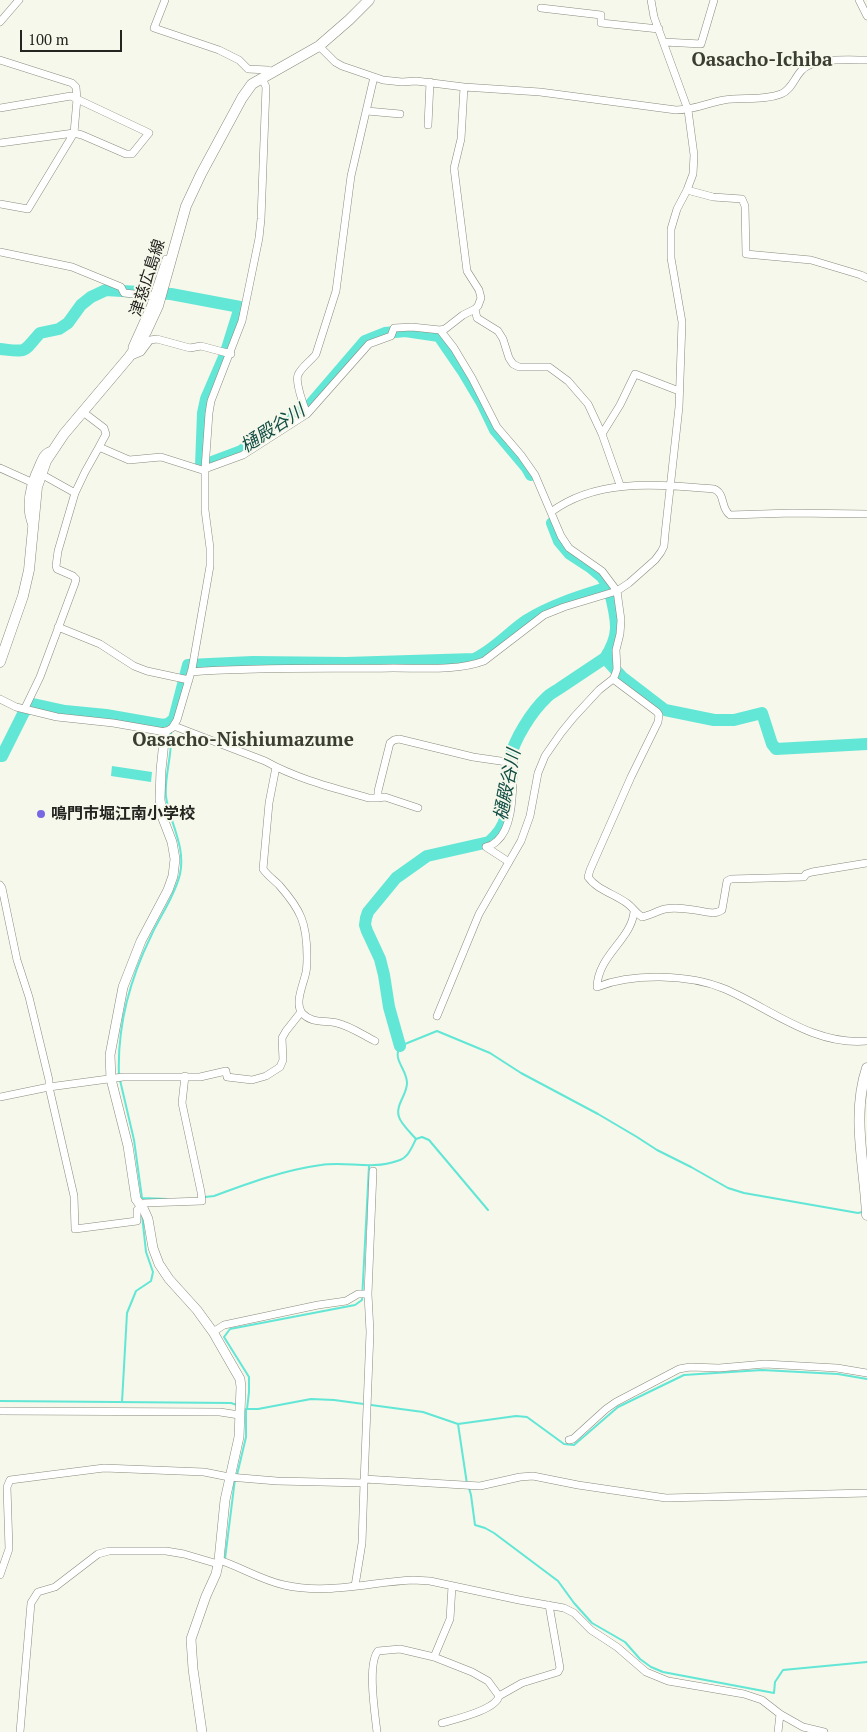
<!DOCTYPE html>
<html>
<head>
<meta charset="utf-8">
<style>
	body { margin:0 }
	#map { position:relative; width:867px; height:1732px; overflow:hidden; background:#f5f8ea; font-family:"PT Serif",serif }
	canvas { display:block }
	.scale { position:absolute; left:20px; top:30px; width:102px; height:22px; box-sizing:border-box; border:2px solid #242520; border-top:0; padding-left:6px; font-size:15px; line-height:18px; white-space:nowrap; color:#242520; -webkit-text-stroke:4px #f5f8ea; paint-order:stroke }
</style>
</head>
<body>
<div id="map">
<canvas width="867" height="1732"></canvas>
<div class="scale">100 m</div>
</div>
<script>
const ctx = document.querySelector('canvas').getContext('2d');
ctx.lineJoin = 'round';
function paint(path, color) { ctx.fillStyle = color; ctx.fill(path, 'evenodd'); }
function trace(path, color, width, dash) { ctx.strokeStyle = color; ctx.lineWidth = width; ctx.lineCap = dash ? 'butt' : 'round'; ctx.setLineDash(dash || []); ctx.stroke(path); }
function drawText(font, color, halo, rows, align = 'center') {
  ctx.font = font + ' "PT Serif","Noto Sans JP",serif'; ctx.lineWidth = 4; ctx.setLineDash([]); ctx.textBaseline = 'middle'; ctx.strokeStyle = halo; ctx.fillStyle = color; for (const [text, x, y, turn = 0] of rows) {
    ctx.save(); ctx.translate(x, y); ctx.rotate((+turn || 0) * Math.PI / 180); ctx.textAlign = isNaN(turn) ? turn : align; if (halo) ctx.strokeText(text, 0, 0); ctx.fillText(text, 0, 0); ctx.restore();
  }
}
paint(new Path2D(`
	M112 766 152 772 151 782 111 776Z`), '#62e6d6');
trace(new Path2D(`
	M119 1076C117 1028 130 979 151 936 160 916 175 896 180 874 186 847 170 823 166 797 164 776 173 753 171 732
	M120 1080 134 1140 142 1198 167 1199
	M416 1139 422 1137 429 1140 488 1210
	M369 1166 362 1300 355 1305 230 1329 224 1337 249 1377V1392L247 1409H258L311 1399 334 1400 423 1412 458 1424 516 1416 527 1417 564 1444 574 1445 618 1407 684 1375 762 1370 838 1374 867 1379
	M205 1197 214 1196C249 1183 284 1170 321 1165 346 1161 372 1170 397 1161 408 1158 411 1149 416 1139 411 1133 401 1124 399 1117 395 1105 407 1095 407 1083 407 1069 392 1060 400 1046L437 1031 490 1053 521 1073 598 1114 637 1137 657 1150 691 1167 728 1188 744 1193 858 1213 862 1212
	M0 1401 231 1403 237 1405
	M122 1402 127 1313 136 1291 151 1281 153 1272 146 1252 142 1215
	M458 1424 467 1484
	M237 1475 246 1437V1409
	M469 1488 471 1495 475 1525 485 1528 494 1533 558 1581 574 1603 592 1623 625 1642 640 1659 651 1667 663 1672 774 1693 775 1682 783 1670 867 1662
	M225 1559 235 1479`), '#62e6d6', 2);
trace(new Path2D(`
	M0 349C29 352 22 353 40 333L59 329 68 323 81 305 91 297 106 290 171 294 240 307 225 355 206 399 203 413 201 466 241 451 310 405 365 341 385 333 405 331 439 336 463 371 482 403 495 430 527 468 531 475
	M552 523 559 541 570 554 590 567 602 577 609 587
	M0 756H2L24 712 33 704 65 711 106 715 163 725 168 724 174 719 188 665 253 662 346 663 474 659C494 650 509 632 527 620 553 604 581 596 609 587 615 617 623 631 605 658
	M400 1046 389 1007 384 975 380 959 367 931 365 925 366 918 368 912 396 878 427 856 489 842C518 818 504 789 510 759 514 739 532 711 547 697 551 693 556 691 560 688 575 678 590 668 605 658L622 677 665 710 714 720H734L762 713 772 744 776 749 867 744`), '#62e6d6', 12);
const minor = new Path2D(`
	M165 0 154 28 219 50 239 60 248 69 268 70 272 72
	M859 0 867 16
	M541 8 601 15V23L659 29
	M0 22 19 0
	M664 42 701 44 714 0
	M319 46 335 62 342 66 383 80 402 82 416 81 464 87 540 92 676 110C696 110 706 103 724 100 743 97 763 101 781 94 791 90 794 79 801 71 813 57 849 60 867 60
	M0 60 72 83 76 87 77 99 149 133 132 154H126L82 135 74 133 0 143
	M0 108 71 96 77 99 74 133 28 209 0 204
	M367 111 400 114
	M428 125 430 82
	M687 190 713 197 742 199 745 206 746 254 811 260 861 275 867 278
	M0 252 72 267 121 287 124 293 154 296
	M475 309 477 318 498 331 503 339 509 358 513 364 519 367H549L568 381 588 404 602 434 620 405 635 374 679 391
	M440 330 445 329 463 315 475 309 478 306 481 298 479 290 467 271 454 168 461 139 464 87
	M132 347 150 307 166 259
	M129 357 141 352 150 340 157 339 190 348 201 346 231 354
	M83 412 104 428 106 434 99 447 129 460 161 457 202 470 243 455 307 414C304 407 295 382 298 375 301 367 311 361 316 354L336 291 351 176 374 77
	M307 414 369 344 391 336 394 328 412 327 440 330 454 348 472 378 497 427 521 455 535 475 561 536 569 548 602 571 617 591 621 620 620 634 616 650 617 669 615 675 613 679 599 690 574 717 561 733 545 756 538 773 530 816 521 841 479 914 437 1016
	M602 434 620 485
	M0 468 31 482
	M41 474 75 493
	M551 512C598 477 659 485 714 489 726 494 720 508 730 515L792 513 867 514
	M32 525C23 505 30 483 39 464 42 457 44 452 52 450
	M58 627 100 644 134 666 147 671 189 680
	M191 672C258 667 326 669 393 668 423 668 457 671 484 661L544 615 564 607 617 591 629 583 655 560 661 552 664 546 665 534 679 407 682 322 671 258V229L677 209 687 190 693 174 694 155 688 110 654 17 651 0
	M613 679 657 712 659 715 658 722 631 777 590 870 588 877C597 890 615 894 628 904 633 908 636 913 642 917 651 915 657 911 665 909 680 906 698 911 713 913L718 912 722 910 727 881 731 879 804 877 806 874 812 872 867 863
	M0 699 16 707 57 717 113 723 165 732 172 728 177 720 192 669 210 566V548L205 510V469L209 413 211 401 242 321 259 238 261 219 266 87 262 78
	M25 708 40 677 75 583 76 579 73 576 57 569 56 566 58 551 75 493 85 472 99 447
	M174 726 265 761C297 779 334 788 369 798H378
	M276 767 269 803 263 869C268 876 273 879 279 885 301 910 307 923 307 957 307 962 307 967 306 972 304 983 294 1003 302 1013 312 1024 324 1020 337 1023 350 1026 363 1035 375 1041
	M418 808 385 797 378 798V791L390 743 394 740 399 739 473 757 514 763C512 785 515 825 497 841 494 844 490 846 486 847L509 862
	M0 885 2 888 17 960 29 997 49 1080V1087L0 1097
	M634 912C631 940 598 955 597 987 633 973 689 974 725 989 771 1009 814 1046 867 1041
	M185 1076 182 1103 201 1192 202 1201 145 1203 137 1210V1221L75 1229 74 1196 49 1087 123 1077H200L226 1071 227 1077 252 1080 266 1076 280 1067 283 1060 282 1038 286 1031 301 1012
	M213 1332 224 1325 318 1305 346 1301 358 1294H368
	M0 1411 220 1412 239 1415
	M569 1440 573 1439 606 1409 616 1402 679 1369 690 1367 719 1368 765 1364 837 1368 867 1373
	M364 1479 480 1486 520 1477 533 1476 578 1485 666 1498 867 1493
	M219 1560C241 1567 261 1580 284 1585 327 1595 370 1582 413 1580L430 1581 519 1600 564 1608 574 1613 591 1630 617 1647 646 1672 668 1681 744 1694 762 1700 780 1714 803 1727 824 1732
	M0 1575 9 1549 7 1487 10 1480 104 1468 204 1472 229 1477 277 1481 364 1483
	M355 1586 362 1543 364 1483 370 1332 368 1294 373 1171
	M434 1657 450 1619 452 1586
	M499 1696 522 1683 558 1672 560 1668 549 1605
	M20 1732 31 1603 38 1592 55 1587 98 1554 109 1551H166L184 1554 218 1564
	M377 1732C375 1714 367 1664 378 1651L400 1649 434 1657 472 1672 488 1681 499 1696C496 1710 456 1719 442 1723
	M778 1732 780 1714`);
const tertiary = new Path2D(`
	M165 732 161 770 160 799 162 816 172 842 175 859 173 876 168 890 141 941 123 987 110 1055 111 1079 128 1146 136 1199 144 1210 148 1219 153 1248 159 1264 169 1279 197 1310 213 1332 240 1379 241 1387 239 1437 225 1500 219 1560 216 1574 206 1596 191 1639 193 1669 202 1732`);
const secondary = new Path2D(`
	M0 662 23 596 29 570 37 487 46 461 64 434 129 357 146 332 158 306 186 206 201 174 242 98 252 84 319 46 349 20 369 0
	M867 1068C851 1115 865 1167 867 1215`);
trace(minor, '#898b7e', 8);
trace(tertiary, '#898b7e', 10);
trace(secondary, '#898b7e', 11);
trace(minor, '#fff', 7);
trace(tertiary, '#fff', 9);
trace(secondary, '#fff', 10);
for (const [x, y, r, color] of [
	[41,814,5,"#7867e3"]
]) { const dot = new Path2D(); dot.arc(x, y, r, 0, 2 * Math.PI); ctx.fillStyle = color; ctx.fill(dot); trace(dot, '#f5f8ea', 2); }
drawText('16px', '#242520', '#f5f8ea', [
	["津慈広島線",148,278,-72]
]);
drawText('bold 16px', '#242520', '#f5f8ea', [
	["鳴門市堀江南小学校",51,814]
], 'left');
drawText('italic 18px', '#114c45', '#f5f8ea', [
	["樋殿谷川",273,429,-33],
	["樋殿谷川",508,785,-79]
]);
drawText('bold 19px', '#3a3d32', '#f5f8ea', [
	["Oasacho-Ichiba",762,61],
	["Oasacho-Nishiumazume",243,741]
]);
</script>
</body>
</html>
